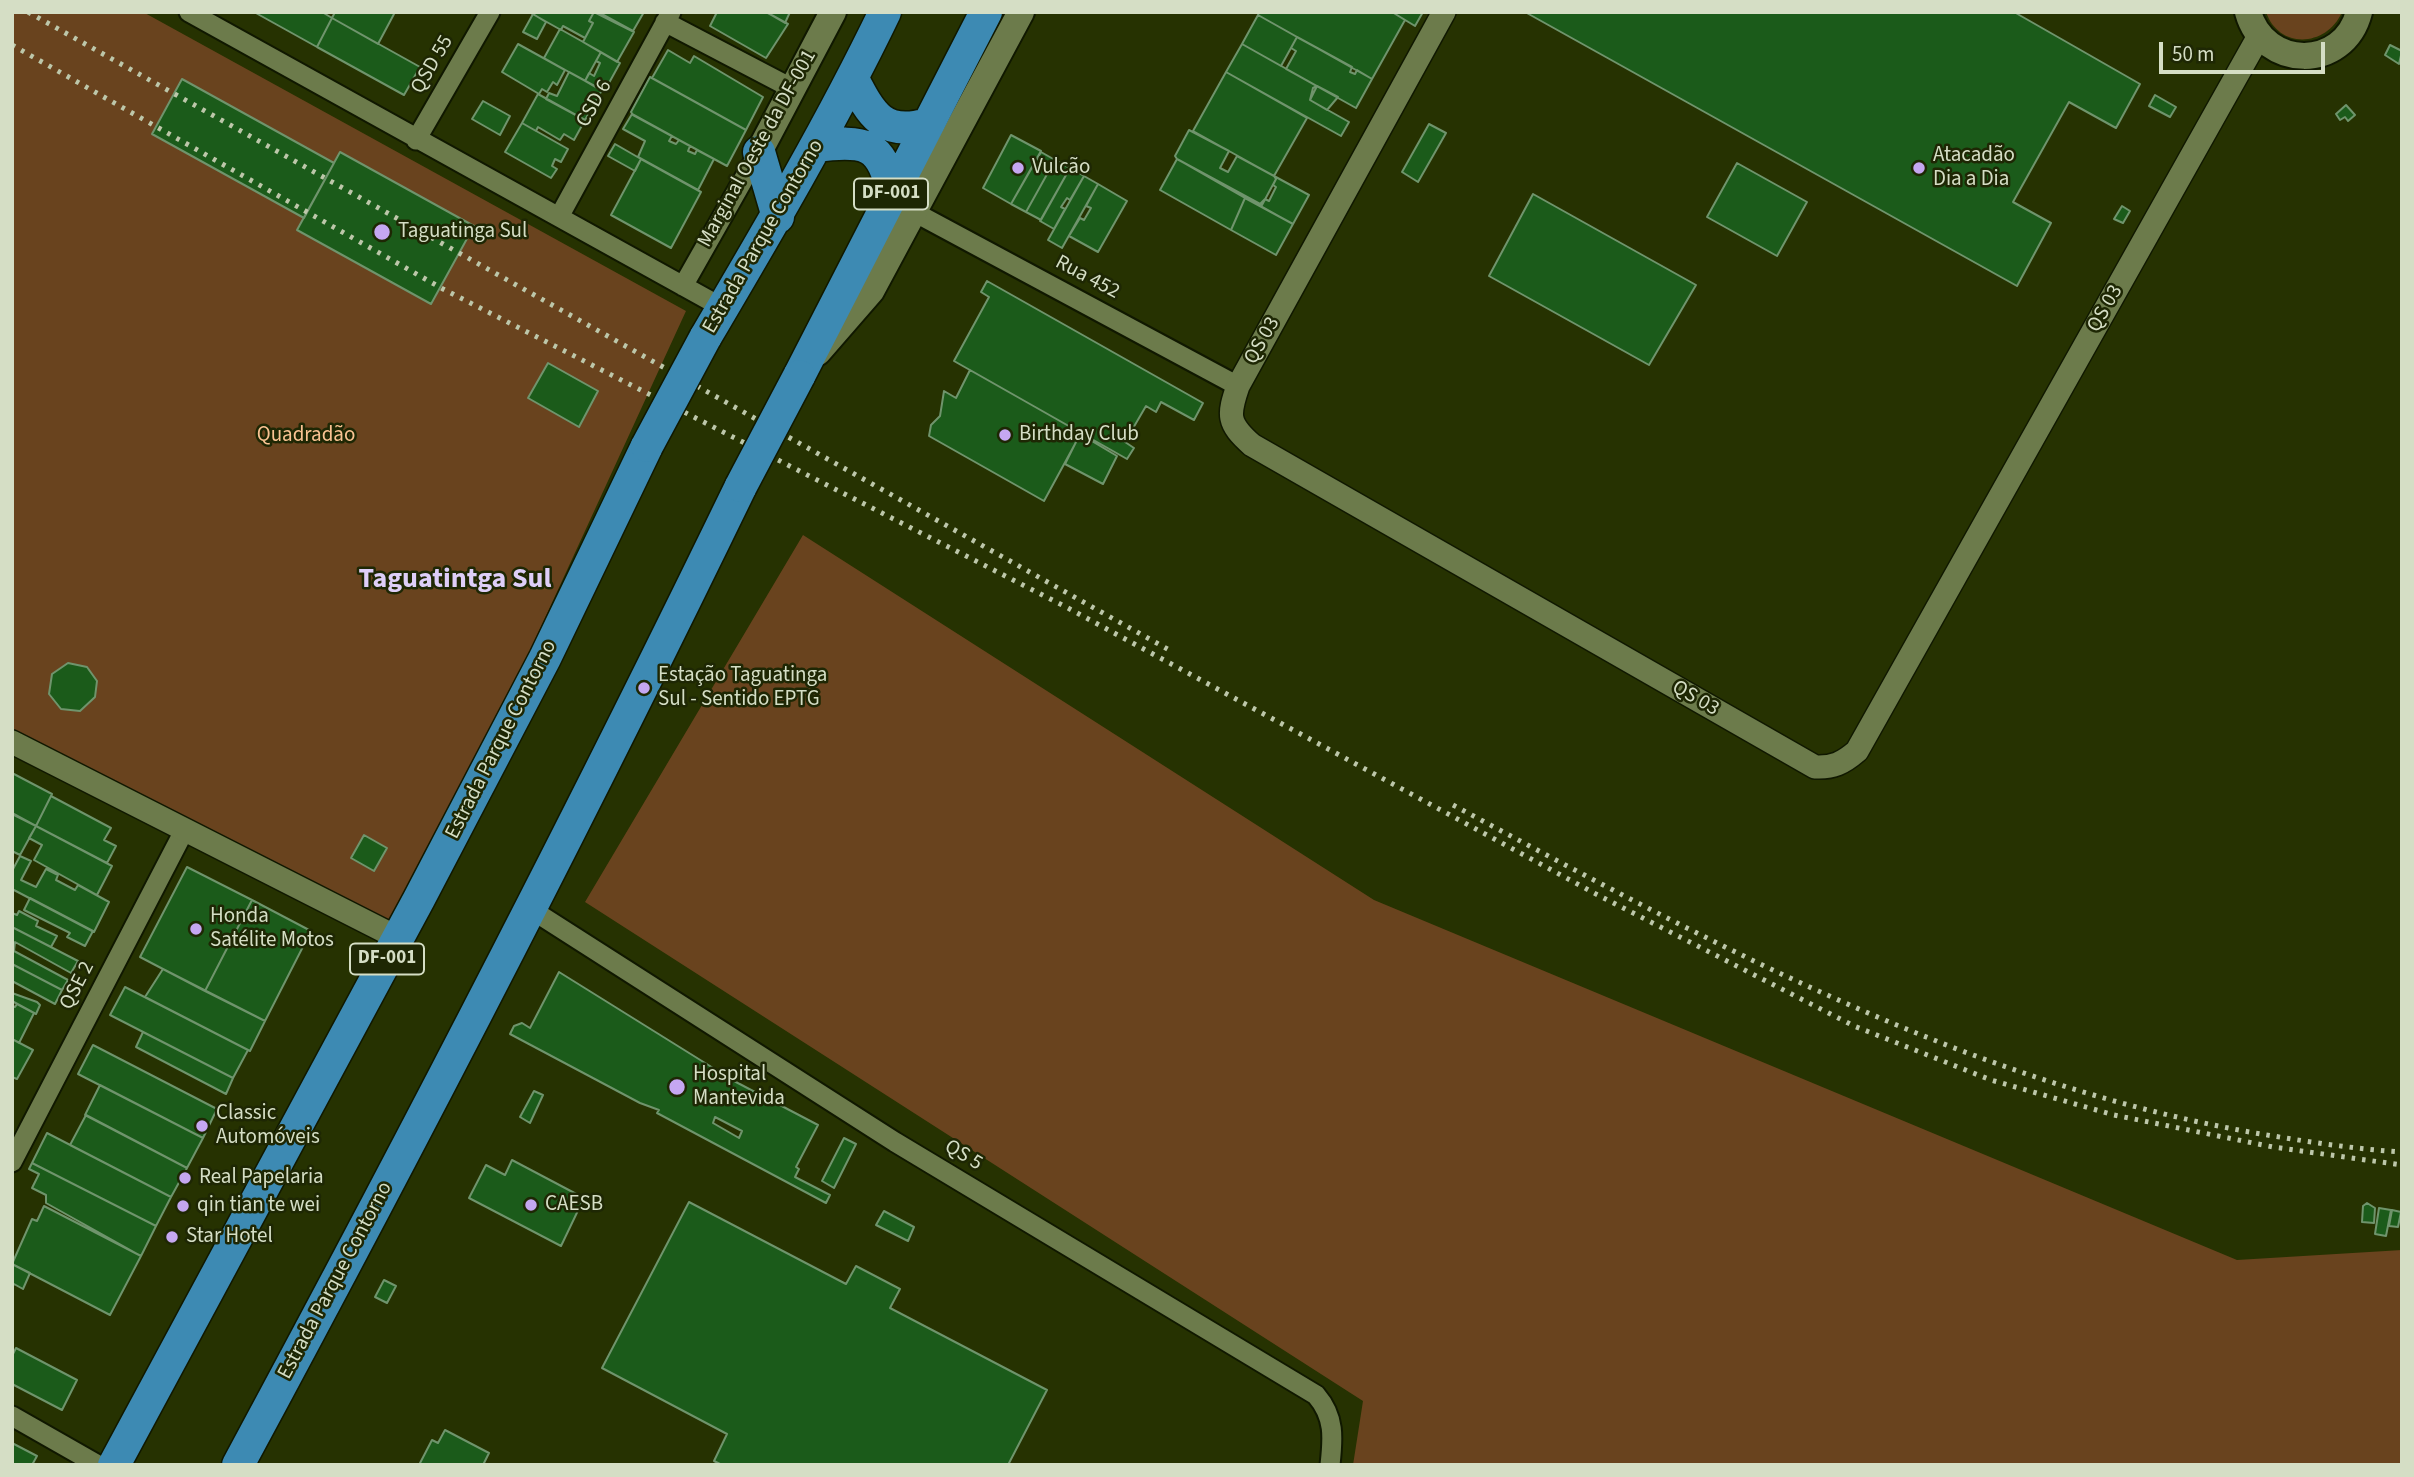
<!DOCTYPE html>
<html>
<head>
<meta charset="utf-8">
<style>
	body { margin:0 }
	#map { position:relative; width:2414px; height:1477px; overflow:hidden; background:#263201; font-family:"Source Sans 3",sans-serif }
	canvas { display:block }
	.frame { position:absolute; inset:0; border:14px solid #d5dec5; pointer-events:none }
	.scale { position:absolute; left:2159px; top:42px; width:166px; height:32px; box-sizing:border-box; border:4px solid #d5dec5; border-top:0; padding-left:9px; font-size:21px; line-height:24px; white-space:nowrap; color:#d5dec5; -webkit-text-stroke:5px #1e2704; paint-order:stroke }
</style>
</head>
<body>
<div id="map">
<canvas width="2414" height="1477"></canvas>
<div class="frame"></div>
<div class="scale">50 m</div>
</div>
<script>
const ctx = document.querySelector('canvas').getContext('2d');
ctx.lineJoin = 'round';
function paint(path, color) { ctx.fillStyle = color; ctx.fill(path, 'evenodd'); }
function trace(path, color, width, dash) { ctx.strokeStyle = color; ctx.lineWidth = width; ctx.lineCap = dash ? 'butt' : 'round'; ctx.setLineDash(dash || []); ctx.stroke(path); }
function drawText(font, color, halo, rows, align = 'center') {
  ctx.font = font + ' "Source Sans 3",sans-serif'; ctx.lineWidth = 5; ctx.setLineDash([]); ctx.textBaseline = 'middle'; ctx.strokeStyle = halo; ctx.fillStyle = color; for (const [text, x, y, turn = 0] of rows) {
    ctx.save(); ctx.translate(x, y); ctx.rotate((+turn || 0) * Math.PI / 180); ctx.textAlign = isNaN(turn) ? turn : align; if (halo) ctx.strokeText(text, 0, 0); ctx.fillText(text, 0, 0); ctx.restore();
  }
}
paint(new Path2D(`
	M12 12H143L686 311 398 938 12 736Z
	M2266 12H2342C2327 47 2279 50 2266 12Z
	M803 535 1374 900 2237 1260 2402 1250V1465H1353L1363 1401 585 902Z`), '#69431e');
const building = new Path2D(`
	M254 12H322L332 18 317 47Z
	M335 12H391L394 14 378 44 332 18Z
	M529 12H594L589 21 593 23 585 38 563 26 561 30Z
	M594 12 634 32 617 62 583 42 593 23 589 21Z
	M598 12H644L633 31Z
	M717 12H766L788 24 766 58 710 26Z
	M766 12H790L785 23Z
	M1259 12H1392L1405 20 1372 79 1258 15Z
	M1392 12H1423L1415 26Z
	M1525 12H2014L2140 84 2116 128 2069 102 2013 202 2051 223 2017 286Z
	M533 14 546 22 537 39 523 32Z
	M1258 15 1297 37 1281 66 1242 44Z
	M332 18 420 67 404 95 317 47Z
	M560 29 601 52 585 81 544 58Z
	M1297 37 1352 67 1350 72 1355 74 1357 70 1372 79 1356 108 1286 69 1296 51 1291 48Z
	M518 44 565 70 557 85 553 82 547 92 542 89 539 94 502 72Z
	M1242 44 1317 86 1313 88 1310 100 1349 122 1341 136 1226 72Z
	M2390 45 2402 51 2399 64 2385 55Z
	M668 50 690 63 694 56 763 97 746 130 652 78Z
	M601 52 620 63 604 92 585 81 589 73 594 76 600 63 596 61Z
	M569 72 602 90 585 120 546 99 549 93 557 96Z
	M1226 72 1307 118 1274 176 1193 131Z
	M650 77 746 130 727 166 633 115 631 112Z
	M182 79 334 163 304 218 152 134Z
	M1317 86 1338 97 1327 110 1310 100Z
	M538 94 585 120 574 140 564 134 560 140 538 127 536 131 522 123Z
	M2155 95 2176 107 2170 117 2149 106Z
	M483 101 510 116 500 135 472 119Z
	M2346 105 2355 115 2348 121 2345 117 2340 120 2336 114Z
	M632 114 672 136 669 141 676 144 679 140 690 146 688 151 695 154 697 150 714 159 698 190 638 157 645 141 623 129Z
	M522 123 568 149 561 162 555 159 552 166 557 169 551 178 505 152Z
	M1429 124 1446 133 1418 182 1402 172Z
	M1189 130 1229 151 1220 168 1228 172 1237 156 1274 176 1276 179 1262 205 1177 159 1175 156Z
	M1011 135 1041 151 1011 204 983 188Z
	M615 144 641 159 635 171 608 156Z
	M340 152 474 226 431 304 297 230Z
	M1041 152 1055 160 1026 212 1011 204Z
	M641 159 701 192 671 248 611 215Z
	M1177 159 1245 198 1231 230 1160 190Z
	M1055 160 1070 168 1041 220 1026 212Z
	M1737 163 1807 202 1777 256 1707 217Z
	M1070 168 1084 176 1070 200 1067 198 1061 207 1065 209 1054 229 1040 221Z
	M1084 176 1098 184 1062 248 1048 240Z
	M1274 176 1309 195 1293 224 1259 205 1265 199 1269 201 1276 187 1273 185 1276 179Z
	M1098 184 1127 201 1098 252 1069 236 1080 218 1084 220 1091 208 1086 206Z
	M1533 194 1696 285 1649 365 1489 276Z
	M1245 198 1293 224 1276 255 1231 230Z
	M2122 206 2130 211 2123 223 2114 219Z
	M987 281 1203 403 1194 420 1161 402 1156 412 1146 406 1125 442 1134 448 1127 459 954 361 989 297 981 292Z
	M548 363 598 391 579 427 528 398Z
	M970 370 1081 433 1044 501 929 436 931 425 940 416 944 391 956 398Z
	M1080 434 1117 456 1103 484 1065 464Z
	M68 663 87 667 97 681 95 697 80 711 61 709 49 694 52 674Z
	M12 773 52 794 36 826 12 813Z
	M51 796 111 828 104 840 116 846 107 863 36 826Z
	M12 814 36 826 20 855 12 851Z
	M36 826 112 866 97 895 34 860 42 845 29 838Z
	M364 835 387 848 374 871 351 858Z
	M20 856 31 861 21 880 36 887 46 869 58 875 56 880 75 890 78 885 109 902 94 932 12 889V871Z
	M187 867 252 900 205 991 140 957Z
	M30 898 93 931 85 946 67 937 70 933 24 910Z
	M252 900 311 931 265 1021 205 991Z
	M19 911 38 921 36 926 57 936 51 947 12 927V913L17 915Z
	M12 927 78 961 71 973 15 942 14 951 68 980 62 990 12 964Z
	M12 964 62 990 55 1004 12 981Z
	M163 969 265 1021 250 1051 145 997Z
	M559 972 734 1081 818 1125 796 1167 799 1169 795 1177 830 1195 826 1203 657 1113 659 1110 640 1103 510 1034 514 1026 522 1023 530 1028ZM715 1117 742 1131 739 1138 713 1123Z
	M125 987 248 1050 233 1078 110 1015Z
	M12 993 37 1002 40 1005 36 1014 12 1001Z
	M17 1004 34 1013 19 1043 12 1039V1006L15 1007Z
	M143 1032 233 1078 226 1094 136 1047Z
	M12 1039 33 1050 17 1079 12 1077Z
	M93 1045 217 1109 203 1138 78 1074Z
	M100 1085 203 1138 187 1168 85 1115Z
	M534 1091 543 1095 530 1123 520 1117Z
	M86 1115 187 1168 171 1197 70 1145Z
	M47 1133 171 1197 156 1226 32 1163Z
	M844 1138 856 1144 834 1188 822 1181Z
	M512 1160 584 1198 561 1246 469 1198 486 1165 505 1175Z
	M32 1163 156 1226 141 1256 46 1203V1195L32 1188 39 1174 29 1169Z
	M689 1202 846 1284 856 1266 900 1289 890 1308 1047 1390 1008 1465H722L714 1461 727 1434 602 1368Z
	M2367 1203 2375 1208 2374 1223 2362 1222 2363 1206Z
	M44 1206 141 1256 110 1315 12 1264 32 1219 37 1221Z
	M2379 1208 2391 1210 2386 1236 2375 1234Z
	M2392 1210 2401 1212 2398 1227 2389 1226Z
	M884 1211 914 1227 908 1241 876 1225Z
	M12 1264 30 1273 23 1289 14 1284 12 1287Z
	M384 1280 396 1286 387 1303 375 1297Z
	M16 1348 77 1380 62 1410 12 1384V1356Z
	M445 1430 489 1453 483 1465H419L432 1440 438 1443Z
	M12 1443 37 1456 32 1465H12Z`);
paint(building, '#1b5b1a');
trace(building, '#6f946c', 2);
const minor = new Path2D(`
	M189 12 723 308
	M665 22 793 89
	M416 140 490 12
	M914 212 1238 386
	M559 217 671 12
	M683 286 759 152
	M529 908 895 1142 1316 1395C1335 1417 1333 1438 1330 1465
	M12 1162 184 831
	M12 1416 98 1465`);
const tertiary = new Path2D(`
	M1444 12 1238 386C1228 415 1227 423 1252 445L1815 767C1833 768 1843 763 1857 751L2259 36
	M12 742 398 938`);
const secondary = new Path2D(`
	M2248 12C2264 70 2344 71 2359 12
	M759 152 833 12
	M818 352 871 291 1021 12`);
const trunk = new Path2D(`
	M853 79C871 114 883 137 927 124
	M816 146C864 140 882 142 892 192
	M759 152 778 217
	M705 338C768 231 831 124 885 12
	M799 376 986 12
	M114 1465 419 899 545 658 647 446
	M238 1465C412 1142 581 816 741 486`);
trace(minor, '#101800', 23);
trace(tertiary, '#101800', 26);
trace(secondary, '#101800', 30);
trace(trunk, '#101800', 35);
trace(minor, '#6c7b4b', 19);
trace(tertiary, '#6c7b4b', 23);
trace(secondary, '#6c7b4b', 26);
trace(trunk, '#3d8ab3', 32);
trace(new Path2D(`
	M28 12 1171 651
	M12 45 443 289 1068 608 1594 893 1854 1026 1991 1080 2114 1115 2273 1147 2402 1165
	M1453 805C1709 942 1965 1082 2255 1133 2303 1141 2353 1149 2402 1152`), '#bdc7aa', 5, [3.5, 7]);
const trunkBridge = new Path2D(`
	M647 446 705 338
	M741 486 799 376`);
trace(trunkBridge, '#101800', 35, []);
trace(trunkBridge, '#3d8ab3', 32);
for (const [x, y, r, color] of [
	[1018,168,7,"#c5a7f1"],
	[1919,168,7,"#c5a7f1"],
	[382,232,9,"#c5a7f1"],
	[1005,435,7,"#c5a7f1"],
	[644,688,7,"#c5a7f1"],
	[196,929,7,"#c5a7f1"],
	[677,1087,9,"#c5a7f1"],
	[202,1126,7,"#c5a7f1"],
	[185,1178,7,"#c5a7f1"],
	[531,1205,7,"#c5a7f1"],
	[183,1206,7,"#c5a7f1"],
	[172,1237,7,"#c5a7f1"]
]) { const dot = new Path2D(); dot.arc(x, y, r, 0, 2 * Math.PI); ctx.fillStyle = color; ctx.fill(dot); trace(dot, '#1e2704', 2.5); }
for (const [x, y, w] of [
	[891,194,74],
	[387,959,74]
]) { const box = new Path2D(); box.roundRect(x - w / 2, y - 15.5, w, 31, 5); ctx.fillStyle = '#1e2704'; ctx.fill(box); trace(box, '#d5dec5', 2); }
drawText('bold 19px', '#d5dec5', null, [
	["DF-001",891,194],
	["DF-001",387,959]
]);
drawText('21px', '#d5dec5', '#1e2704', [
	["QSD 55",433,65,-60],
	["CSD 6",595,104,-61],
	["Marginal Oeste da DF-001",758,149,-61],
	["Estrada Parque Contorno",764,237,-60],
	["Rua 452",1087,278,28],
	["QS 03",2106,309,-61],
	["QS 03",1263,341,-61],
	["QS 03",1695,699,30],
	["Estrada Parque Contorno",502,740,-63],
	["QSE 2",78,986,-63],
	["QS 5",963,1156,31],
	["Estrada Parque Contorno",336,1281,-62]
]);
drawText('21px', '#d5dec5', '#1e2704', [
	["Atacadão",1933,156],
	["Dia a Dia",1933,180],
	["Vulcão",1032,168],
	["Taguatinga Sul",398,232],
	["Birthday Club",1019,435],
	["Estação Taguatinga",658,676],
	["Sul - Sentido EPTG",658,700],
	["Honda",210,917],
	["Satélite Motos",210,941],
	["Hospital",693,1075],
	["Mantevida",693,1099],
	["Classic",216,1114],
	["Automóveis",216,1138],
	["Real Papelaria",199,1178],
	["CAESB",545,1205],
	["qin tian te wei",197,1206],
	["Star Hotel",186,1237]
], 'left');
drawText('21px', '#fac393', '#1e2704', [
	["Quadradão",306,436]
]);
drawText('bold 28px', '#decef8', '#1e2704', [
	["Taguatintga Sul",455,581]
]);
</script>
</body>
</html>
